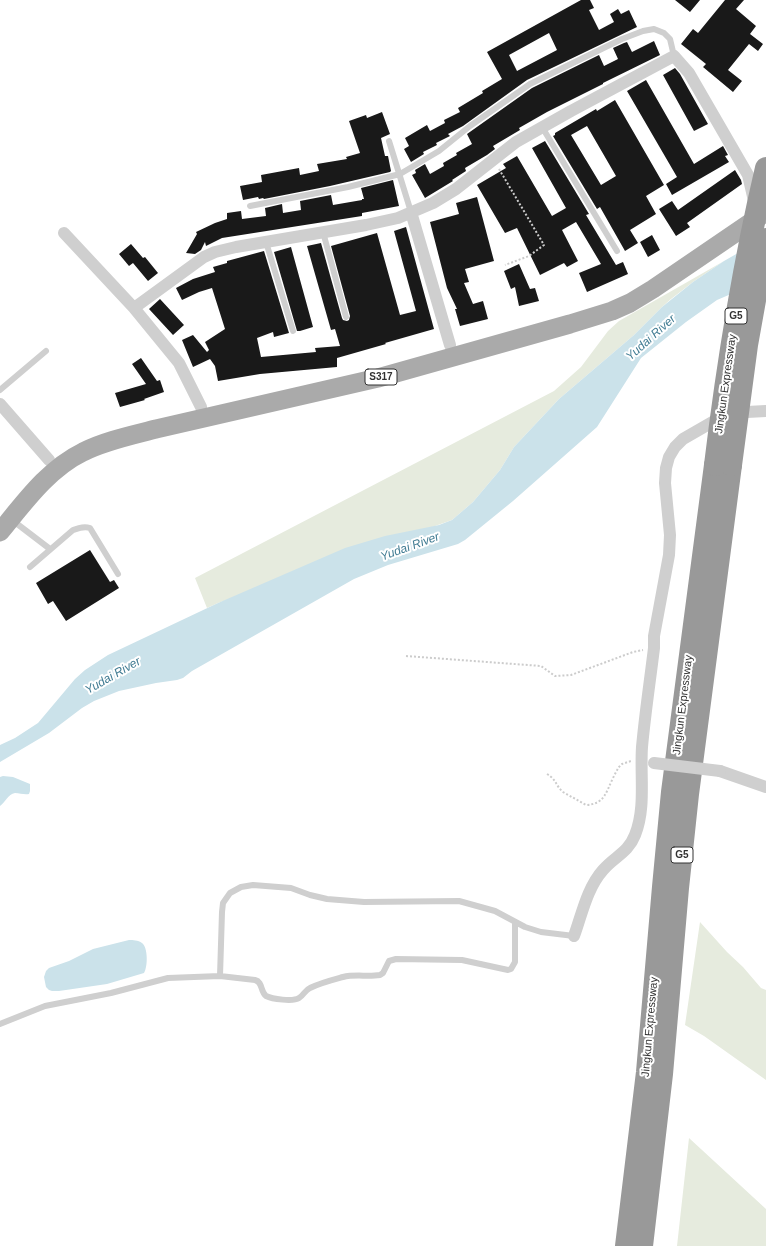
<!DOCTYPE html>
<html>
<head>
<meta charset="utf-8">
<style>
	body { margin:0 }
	canvas { display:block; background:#fff }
</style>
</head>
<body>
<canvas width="766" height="1246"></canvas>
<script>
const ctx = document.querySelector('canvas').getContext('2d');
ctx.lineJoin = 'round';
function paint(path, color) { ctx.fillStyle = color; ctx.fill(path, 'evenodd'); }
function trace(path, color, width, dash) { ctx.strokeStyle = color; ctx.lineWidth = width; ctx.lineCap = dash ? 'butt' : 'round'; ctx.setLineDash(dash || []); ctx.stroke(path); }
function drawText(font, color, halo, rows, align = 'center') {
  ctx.font = font + ' Arial,sans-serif'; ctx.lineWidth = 4; ctx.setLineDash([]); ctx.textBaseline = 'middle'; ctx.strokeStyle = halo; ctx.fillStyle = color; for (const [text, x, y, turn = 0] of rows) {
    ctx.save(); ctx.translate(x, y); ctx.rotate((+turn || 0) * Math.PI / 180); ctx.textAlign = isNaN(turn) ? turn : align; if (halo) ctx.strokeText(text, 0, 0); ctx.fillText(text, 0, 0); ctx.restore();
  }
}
paint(new Path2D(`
	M724 261 693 282 671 299 662 307 634 335 559 399 514 447 500 470 473 502 452 520 218 603 207 608 195 578 554 391 581 367 608 331 619 321Z
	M700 922 727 952 743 967 761 988 766 990V1080L704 1036 685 1025Z
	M689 1138 766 1209V1246H677Z`), '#e6ebde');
paint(new Path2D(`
	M766 237 731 294 717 300 686 322 641 358 597 427 513 501 465 540 458 544 388 565 354 579 192 671 183 678 177 680 156 683 119 691 94 701 82 708 49 733 0 762V745L15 738 38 723 75 679 85 670 108 655 218 603 345 548 385 536 439 525 452 520 473 502 500 470 514 447 559 399 634 335 662 307 693 282 724 261Z
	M3 776 13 777 30 784V791L29 794C24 795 20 793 15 793 8 794 5 803 0 806V777Z
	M129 940C133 940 138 940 142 943 148 947 148 967 144 973L107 984 59 991H52L49 990 46 987 44 977 46 971 49 968 69 961 93 949Z`), '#cbe2ea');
paint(new Path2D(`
	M581 0H590L594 8 589 10 599 30 614 22 610 14 618 9 621 14 629 10 637 27 527 80 463 126 448 134 450 136 436 143 437 145 423 152 424 154 411 162 404 149 409 146 405 138 427 125 430 131 445 123 444 120 460 112 458 108 483 93 482 91 502 79 487 52ZM549 33 557 50 517 71 509 55Z
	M675 0H700L690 12Z
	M725 0H744L736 9 756 26 750 34 763 44 758 51 749 44 728 70 742 81 733 92 703 67 706 64 681 44 693 29 698 33Z
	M654 41 660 55 603 83V84L547 112 519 128 520 130 493 146 495 149 487 155 465 168 466 171 452 180 453 181 425 198 412 175 416 173 415 170 425 164 430 174 444 166 443 163 457 155 456 153 472 144 467 134 532 88 599 55 604 66 618 59 613 48 624 43 627 42 632 52Z
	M675 68 680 74 708 124 694 131 663 75Z
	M646 80 694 164 723 146 728 155 725 156 729 162 672 195 666 184 677 177 627 91Z
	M615 100 664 185 646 196 656 214 630 230 638 243 625 251 600 207 597 209 553 136 555 135V133L596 109 597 111ZM587 126 616 176 601 185 571 135Z
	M382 112 390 134 381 138 385 156H388L391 171 390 172 330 186 264 199 263 198 259 199 258 197 243 200 240 186 262 182 261 175 299 168 300 175 319 171 317 164 347 159 346 157 360 153 349 121 366 115 367 118Z
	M545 141 589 214 586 215 616 265 623 262 628 274 587 292 579 273 601 264 576 222 562 230 578 261 567 267 564 263 540 275 517 228 505 233 477 185 506 168 503 164 517 156 552 216 566 208 532 148Z
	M735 170 741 180 742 184 687 223 690 227 676 236 659 209 672 201 678 210Z
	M393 180 399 206 362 213V216L222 238 206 246 205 242 201 250 195 254 186 253 197 234 196 232 215 223 227 219V213L241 211 242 219 266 216 265 208 282 204 283 213 301 210 300 201 331 195 333 205 362 200V199H364L361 188Z
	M477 197 494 261 465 269 469 282 464 283 473 304 483 301 488 319 460 326 455 309H457L447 288 430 222 459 214 456 203Z
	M406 227 434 329 385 343 386 344 337 358V367L260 374 218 381 215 366 210 359 193 367 182 340 193 335 207 352 209 350 205 342 225 329 212 288 199 292 182 300 176 288 193 279 215 272 213 267 227 263V261L264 251 289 333 274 337 273 332 257 338 261 357 316 352 315 348 340 346 335 329 331 330 307 246 321 243 342 318 343 320 347 321 349 320 350 316 331 246 377 233 400 315 416 311 394 231Z
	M652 235 660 250 648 257 640 242Z
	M131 244 143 258 145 257 158 273 148 281 133 263 129 266 119 254Z
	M291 247 313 327 300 331H297L274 252Z
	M519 264 530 289 535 288 539 301 519 306 515 287 511 289 504 271Z
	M160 299 184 325 173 335 149 309Z
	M141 358 157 381 160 380 164 392 144 399 145 400 120 407 115 393 146 384 132 364Z
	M90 550 110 582 114 580 119 588 66 621 53 601 48 604 36 583Z`), '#191919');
trace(new Path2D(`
	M499 169 544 245 529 256 505 265
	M406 656 541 666 555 676 571 675 633 652 643 650
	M547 774C557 780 555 785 563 792L586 805C605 804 606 792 613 778 615 774 617 770 619 767L622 764 631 761`), '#ccc', 2, [2, 2]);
trace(new Path2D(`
	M542 127 617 251
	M389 141 411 212
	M250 206 348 187 400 174 439 151 470 126 530 84 622 39 643 31 654 29 664 33 670 39 674 56
	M323 232 346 317
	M266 242 293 331
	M0 390 46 351
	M12 520 50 549
	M30 567 73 530C79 528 84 526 90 528L118 574
	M220 976 222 912 223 903 230 893 241 887 253 885 291 888 310 895 327 899 364 902 459 901 495 911 525 927 541 932 574 936
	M0 1024 45 1006 111 993 168 978 220 976 255 980C263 982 260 991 266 996 272 999 293 1002 299 998 304 995 305 990 310 988 320 983 332 980 343 977 355 974 368 977 380 975L383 973 389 961 396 959 462 960 508 970 511 969 515 962V922`), '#cfcfcf', 6);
trace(new Path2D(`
	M411 212 450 345
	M64 233 134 308 179 363 201 407
	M134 308 204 257 215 252 236 247 366 225 398 218 433 203 456 189 516 142 571 111 674 56 689 73 748 175 754 201
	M0 404 49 460
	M720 771 766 787
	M574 936C582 914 587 888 603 870 615 856 628 853 635 835 646 808 640 776 642 747 645 714 650 681 654 648V636L669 555 670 535 665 483 666 468 669 457 675 447 683 439 716 420 747 412 766 411`), '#cfcfcf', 12);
trace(new Path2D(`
	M0 532C24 503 48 469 83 452 104 441 133 435 156 429L378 378 570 324 612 311 630 303 653 289 763 214`), '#aaa', 19);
trace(new Path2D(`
	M626 1246 647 1072 663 887 672 792 715 465
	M642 1246 662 1074 678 888 688 794 731 465`), '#999', 22);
trace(new Path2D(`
	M654 763 720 771`), '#cfcfcf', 12);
trace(new Path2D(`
	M715 465C727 365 743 266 766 168
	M731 465 747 345 766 239`), '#999', 22);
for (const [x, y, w] of [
	[736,316,22],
	[381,377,32],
	[682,855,22]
]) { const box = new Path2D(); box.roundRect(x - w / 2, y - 8, w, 16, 3); ctx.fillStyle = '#fff'; ctx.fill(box); trace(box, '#323232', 1); }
drawText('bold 10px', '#323232', null, [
	["G5",736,316],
	["S317",381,377],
	["G5",682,855]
]);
drawText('11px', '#323232', '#fff', [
	["Jingkun Expressway",726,384,-82],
	["Jingkun Expressway",683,705,-83],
	["Jingkun Expressway",650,1027,-85]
]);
drawText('italic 12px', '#417c93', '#fff', [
	["Yudai River",651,338,-42],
	["Yudai River",410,547,-20],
	["Yudai River",113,676,-30]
]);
</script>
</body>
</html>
